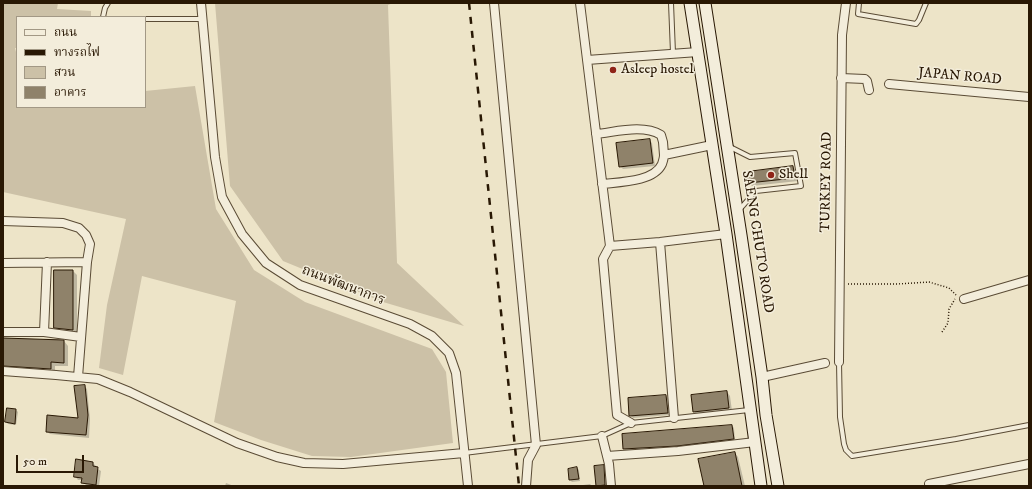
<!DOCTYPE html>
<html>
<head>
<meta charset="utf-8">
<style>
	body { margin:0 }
	#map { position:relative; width:1032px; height:489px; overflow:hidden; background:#ede4c8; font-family:"IM FELL DW Pica","Noto Serif Thai",serif }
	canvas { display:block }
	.frame { position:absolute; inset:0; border:4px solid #291804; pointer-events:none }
	.legend { position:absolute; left:16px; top:16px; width:130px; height:92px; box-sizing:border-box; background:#f3eddb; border:1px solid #a29885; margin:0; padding:5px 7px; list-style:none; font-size:12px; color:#291804 }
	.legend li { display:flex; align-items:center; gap:8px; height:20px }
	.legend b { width:20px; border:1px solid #a29885 }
	.scale { position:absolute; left:16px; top:455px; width:68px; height:18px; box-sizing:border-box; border:2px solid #291804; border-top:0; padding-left:5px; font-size:12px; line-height:14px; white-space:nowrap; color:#291804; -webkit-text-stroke:3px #f3eddb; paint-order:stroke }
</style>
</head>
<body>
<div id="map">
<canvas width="1032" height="489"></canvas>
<div class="frame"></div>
<ul class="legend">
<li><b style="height:5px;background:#f3eddb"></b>ถนน</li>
<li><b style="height:5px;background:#291804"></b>ทางรถไฟ</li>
<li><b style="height:11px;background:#ccc1a7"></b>สวน</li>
<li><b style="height:11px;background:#8f826a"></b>อาคาร</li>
</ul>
<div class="scale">50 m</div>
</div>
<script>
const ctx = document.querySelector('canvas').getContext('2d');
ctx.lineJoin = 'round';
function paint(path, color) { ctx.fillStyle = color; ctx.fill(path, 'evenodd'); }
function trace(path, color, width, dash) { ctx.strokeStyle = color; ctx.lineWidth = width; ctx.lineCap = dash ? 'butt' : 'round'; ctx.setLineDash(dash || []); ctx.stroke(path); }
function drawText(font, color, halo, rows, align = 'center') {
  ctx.font = font + ' "IM FELL DW Pica","Noto Serif Thai",serif'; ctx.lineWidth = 3; ctx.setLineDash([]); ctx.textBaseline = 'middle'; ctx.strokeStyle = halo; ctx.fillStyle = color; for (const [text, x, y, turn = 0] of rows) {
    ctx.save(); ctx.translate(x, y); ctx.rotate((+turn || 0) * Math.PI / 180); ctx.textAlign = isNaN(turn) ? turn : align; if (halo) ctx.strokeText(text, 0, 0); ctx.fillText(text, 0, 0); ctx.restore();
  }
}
paint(new Path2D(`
	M3 3H58L57 9 91 11V17H17V48H15L17 56V107H145V91L195 86 216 209 254 270 305 302 432 349 446 372 453 443 351 457 312 456 261 440 214 422 236 301 142 276 123 375 99 368 107 305 126 219 3 192Z
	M215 3H393L388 5 397 263 464 326 383 302 283 261 230 186Z`), '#ccc1a7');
paint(new Path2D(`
	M649 140 652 143 655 166 623 169 620 166Z
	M793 167 796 170 798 181 752 186 749 183 748 172Z
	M73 271 77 275V334L59 332 55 327Z
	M3 338 64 341 68 346V366H55V373L3 371Z
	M84 386 87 389 90 419 89 438 50 434 47 431 79 419Z
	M727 392 730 396 732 411 697 415 694 412Z
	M666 396 669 399 670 415 633 418 630 415Z
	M16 410 18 412 16 425 8 424 6 422Z
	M732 426 734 428 735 441 680 447 626 451 624 449Z
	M735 453 738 457 745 486H705Z
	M93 463 96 466V468L101 471 99 486 86 485 83 482V480H78L75 476Z
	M603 466 605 468 607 486H597Z
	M577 468 579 470 580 481 572 482 570 480Z
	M226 483 234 486H225Z
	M590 484 592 486H576Z`), '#0003');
const building = new Path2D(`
	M650 139 653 163 619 167 616 143Z
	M793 166 795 178 748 183 747 172Z
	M54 270H73V330L54 328Z
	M3 338 64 340V363L51 362V369L3 366Z
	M85 385 88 415 86 435 46 432 47 415 78 418 74 386Z
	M727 391 729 408 693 412 691 395Z
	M666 395 668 413 629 416 628 398Z
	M7 408 16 409 15 424 5 422Z
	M732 425 734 439 677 446 623 449 622 434Z
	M735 452 742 486H704L698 459Z
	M76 459 93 462V466L98 467 96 485 81 483 82 478 74 477Z
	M604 465 605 485 596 486 594 466Z
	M577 467 579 479 569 480 568 469Z`);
paint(building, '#8f826a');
trace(building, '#291804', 1);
const service = new Path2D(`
	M671 3 673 53
	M859 3 858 14 916 24 919 20 926 3
	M103 17 105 8 108 3
	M145 19H203
	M730 147 750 157 795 153 801 186 756 191 739 210
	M839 362 840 417 844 444 846 450 852 456 956 439 1029 425
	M464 453 602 436 631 423 749 410`);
const minor = new Path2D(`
	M201 3 215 157 222 197 242 234 266 263 300 285 410 324 432 336 449 353 456 373 468 486
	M494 3 536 445 528 460 526 486
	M580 3 610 246 603 259 617 415 631 423
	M587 60 698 52
	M841 78 865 79 867 81 869 90
	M889 84 1029 97
	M596 134C616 132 643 124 661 135L663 142 664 155
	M602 184C619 182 654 182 662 164 663 161 664 157 664 155L712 145
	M3 221 63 223 79 228 86 235 90 244 87 262 78 377
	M660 242 674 418
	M610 246 660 242 726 234
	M47 262 44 332 81 337
	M3 263 87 262
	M964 299 1029 280
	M3 332H44
	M839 362 842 35 846 3
	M3 371 56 375 98 379 130 392 237 443 277 457 304 463 343 464 464 453
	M762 377 825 363
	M602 436 609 464 611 486
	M607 456 678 451 755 442
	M929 484 1029 464`);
const secondary = new Path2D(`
	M690 3 726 234 761 486
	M705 3 741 235 762 377 766 415 778 486`);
trace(service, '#5a4b35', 6);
trace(minor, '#5a4b35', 10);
trace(secondary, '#291804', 13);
trace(new Path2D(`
	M848 284H897L929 282 949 288 956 295
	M942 332 948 323 949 309 955 299`), '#291804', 1.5, [1, 2]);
trace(service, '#f3eddb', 4);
trace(minor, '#f3eddb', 8);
trace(secondary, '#f3eddb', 11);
trace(new Path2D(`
	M469 3 519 486`), '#291804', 2.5, [7, 7]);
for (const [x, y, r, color] of [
	[613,70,4,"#8f2418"],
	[771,175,4,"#8f2418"]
]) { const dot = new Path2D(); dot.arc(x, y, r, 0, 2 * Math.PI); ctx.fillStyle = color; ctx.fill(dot); trace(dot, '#f3eddb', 1.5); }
drawText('14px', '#291804', '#f3eddb', [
	["Asleep hostel",621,70],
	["Shell",779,175]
], 'left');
drawText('14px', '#291804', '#f3eddb', [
	["JAPAN ROAD",960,77,5],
	["TURKEY ROAD",827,182,-89],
	["SAENG CHUTO ROAD",757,242,81],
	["ถนนพัฒนาการ",343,286,21]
]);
</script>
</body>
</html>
